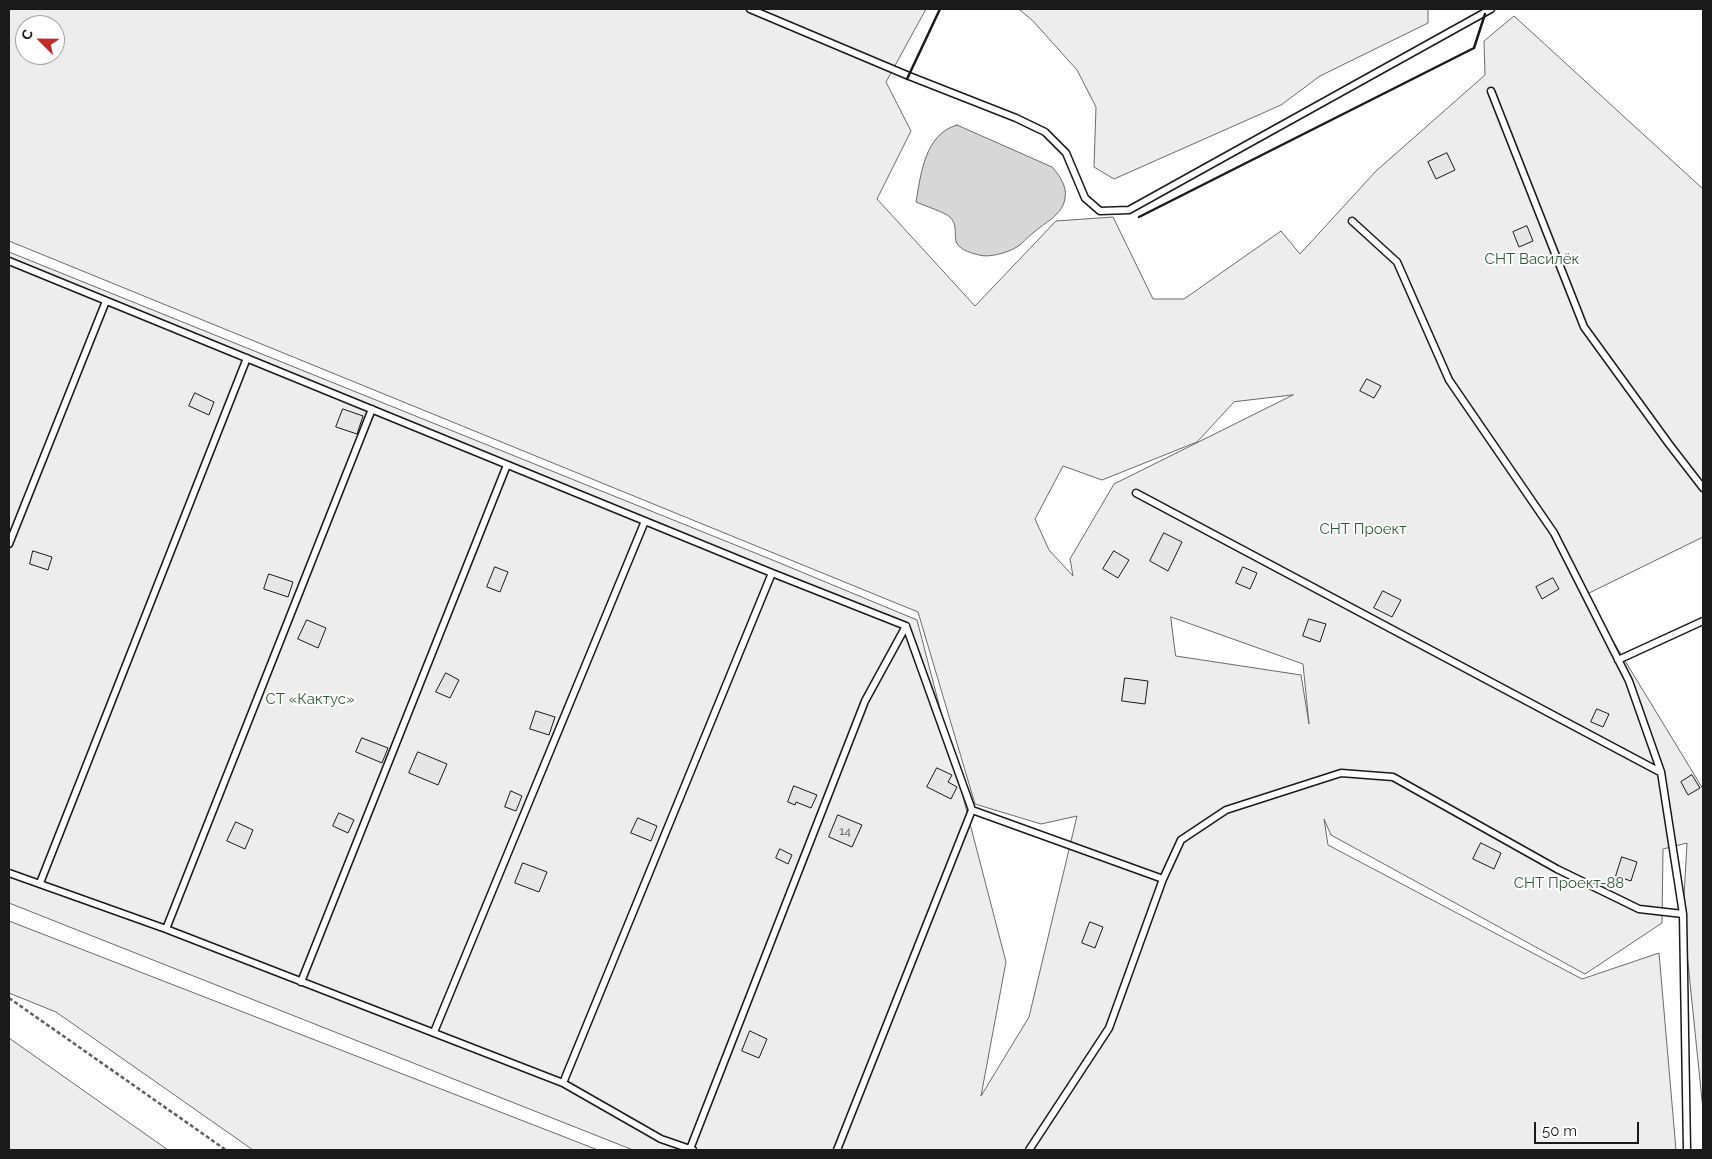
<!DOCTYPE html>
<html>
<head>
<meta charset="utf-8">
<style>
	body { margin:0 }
	#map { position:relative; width:1712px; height:1159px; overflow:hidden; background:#fff; font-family:Raleway,sans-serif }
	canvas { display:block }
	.frame { position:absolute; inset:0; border:10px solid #1a1a1a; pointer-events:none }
	.north { position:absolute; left:15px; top:15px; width:50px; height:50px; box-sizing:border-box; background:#fff; border:1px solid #a3a3a3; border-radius:50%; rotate:293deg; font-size:14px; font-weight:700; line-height:20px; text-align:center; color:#1a1a1a }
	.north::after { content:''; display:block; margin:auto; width:18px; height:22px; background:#c62828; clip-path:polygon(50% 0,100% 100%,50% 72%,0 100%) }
	.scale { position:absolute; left:1534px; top:1122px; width:105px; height:22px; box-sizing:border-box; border:2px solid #1a1a1a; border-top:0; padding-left:6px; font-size:15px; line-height:18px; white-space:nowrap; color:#1a1a1a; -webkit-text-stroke:4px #fff; paint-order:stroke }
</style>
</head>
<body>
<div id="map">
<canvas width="1712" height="1159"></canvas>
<div class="frame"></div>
<div class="north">С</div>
<div class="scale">50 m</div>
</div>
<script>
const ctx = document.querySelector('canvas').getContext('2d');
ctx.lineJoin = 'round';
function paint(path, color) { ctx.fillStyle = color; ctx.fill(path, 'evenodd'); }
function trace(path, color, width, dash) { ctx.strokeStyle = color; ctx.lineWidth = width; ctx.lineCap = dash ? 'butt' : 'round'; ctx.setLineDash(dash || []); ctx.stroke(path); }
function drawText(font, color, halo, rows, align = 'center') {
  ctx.font = font + ' Raleway,sans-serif'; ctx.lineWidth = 4; ctx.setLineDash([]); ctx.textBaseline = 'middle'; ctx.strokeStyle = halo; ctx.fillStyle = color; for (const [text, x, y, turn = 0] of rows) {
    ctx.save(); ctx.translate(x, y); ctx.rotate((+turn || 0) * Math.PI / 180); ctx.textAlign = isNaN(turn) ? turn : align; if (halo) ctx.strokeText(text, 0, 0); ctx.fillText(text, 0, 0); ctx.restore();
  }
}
const built = new Path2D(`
	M9 9H926L886 82 911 131 877 199 975 306 1056 221 1113 217 1153 299H1184L1281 231 1300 254 1376 171 1485 75 1484 41 1514 16 1703 189V537L1585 595 1703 789V1110L1683 914 1687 843 1663 849 1662 923 1585 974 1331 835 1324 819 1328 845 1582 979 1659 953 1676 1150H633L9 903V252L775 561 917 620 1006 962 981 1096 1029 1017 1077 816 1041 824 975 804 918 612 9 241ZM25 25H55V55H25ZM1293 395 1114 484 1070 559 1073 576 1049 550 1035 519 1063 466 1102 480 1197 442 1234 402ZM1171 617 1303 664 1309 724 1301 675 1176 656Z
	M1019 9H1428V23L1320 76 1281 105 1114 179 1094 167 1096 107 1077 70 1033 21Z
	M9 921 598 1150H253L56 1012 9 993Z
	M9 1038 168 1150H9Z`);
paint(built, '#ededed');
trace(built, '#6a6a6a', 1);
const water = new Path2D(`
	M957 125 1052 167C1060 176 1067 186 1065 198 1063 215 1044 223 1033 233 1027 237 1022 245 1015 248 1006 253 989 258 979 255 941 246 964 232 950 217 946 213 923 205 916 202 921 173 925 134 957 125Z`);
paint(water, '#d7d7d7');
trace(water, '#6a6a6a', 1);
const building = new Path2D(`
	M1447 153 1455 170 1436 179 1428 162Z
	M1527 226 1533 241 1519 247 1513 232Z
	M1367 379 1381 386 1374 398 1360 391Z
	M195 393 214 402 209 415 189 406Z
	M343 409 363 416 357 434 336 427Z
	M1164 533 1182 542 1168 571 1150 561Z
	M33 551 52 557 48 570 30 564Z
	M1114 551 1129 560 1118 578 1103 569Z
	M495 567 508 572 500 592 487 587Z
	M1243 567 1257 573 1250 589 1236 583Z
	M269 574 293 582 288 597 264 589Z
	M1553 578 1559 589 1542 599 1536 587Z
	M1383 591 1401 600 1392 617 1374 608Z
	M1309 619 1326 624 1320 642 1303 636Z
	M307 620 326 628 318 648 298 639Z
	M446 673 459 680 450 698 436 692Z
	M1125 678 1148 681 1145 704 1122 701Z
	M1597 709 1609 714 1603 727 1591 722Z
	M536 711 555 717 549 735 530 729Z
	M362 738 388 748 382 763 356 752Z
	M418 752 447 764 438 785 409 773Z
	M937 768 952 775 948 782 957 787 951 799 927 787Z
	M1692 775 1700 788 1688 795 1681 782Z
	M794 786 817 795 811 808 796 802 795 805 788 802Z
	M511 791 522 796 516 811 505 807Z
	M339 813 354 820 348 833 333 826Z
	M838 815 862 825 852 847 829 837Z
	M638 818 657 826 651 841 631 833Z
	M236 822 253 830 245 849 227 841Z
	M1481 843 1501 853 1494 869 1473 859Z
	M780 849 792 855 788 864 776 858Z
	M1622 857 1637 862 1631 881 1616 876Z
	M523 863 547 872 539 892 515 883Z
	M1090 922 1103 927 1095 948 1082 943Z
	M750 1031 767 1039 759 1058 742 1051Z`);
paint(building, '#e6e6e6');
trace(building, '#1a1a1a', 1);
const lane = new Path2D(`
	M750 9 909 76 1016 118 1045 132 1066 153 1085 198 1100 211 1129 210 1491 9
	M1491 91 1584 327 1669 444 1703 488
	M1352 221 1397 262 1449 380 1554 533 1629 681 1661 772 1683 914 1687 1150
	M9 261 772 573 906 626 972 810 837 1150
	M1136 493 1660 772
	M9 544 106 301
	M1618 660 1703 621
	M972 810 1163 879
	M9 873 166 929 563 1083 661 1139 693 1150
	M40 883 247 358
	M166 929 372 409
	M301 982 507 465
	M434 1032 645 521
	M563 1083 772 573
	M690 1149 865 701 906 626
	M1029 1150 1109 1028 1163 879 1181 840 1226 810 1341 773 1393 777 1557 869 1639 909 1683 914`);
trace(lane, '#1a1a1a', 9);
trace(new Path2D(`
	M9 998 226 1150`), '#5f5f5f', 2.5, [4, 2.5]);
trace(lane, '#fff', 6);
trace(new Path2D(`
	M907 79 940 9
	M1139 217 1474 48 1485 14`), '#1a1a1a', 2.5);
drawText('12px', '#4d4d4d', null, [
	["14",845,831]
]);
drawText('15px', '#2b5a34', '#fff', [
	["СНТ Василёк",1532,259],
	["СНТ Проект",1363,529],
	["СТ «Кактус»",310,699],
	["СНТ Проект-88",1569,883]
]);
</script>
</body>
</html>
